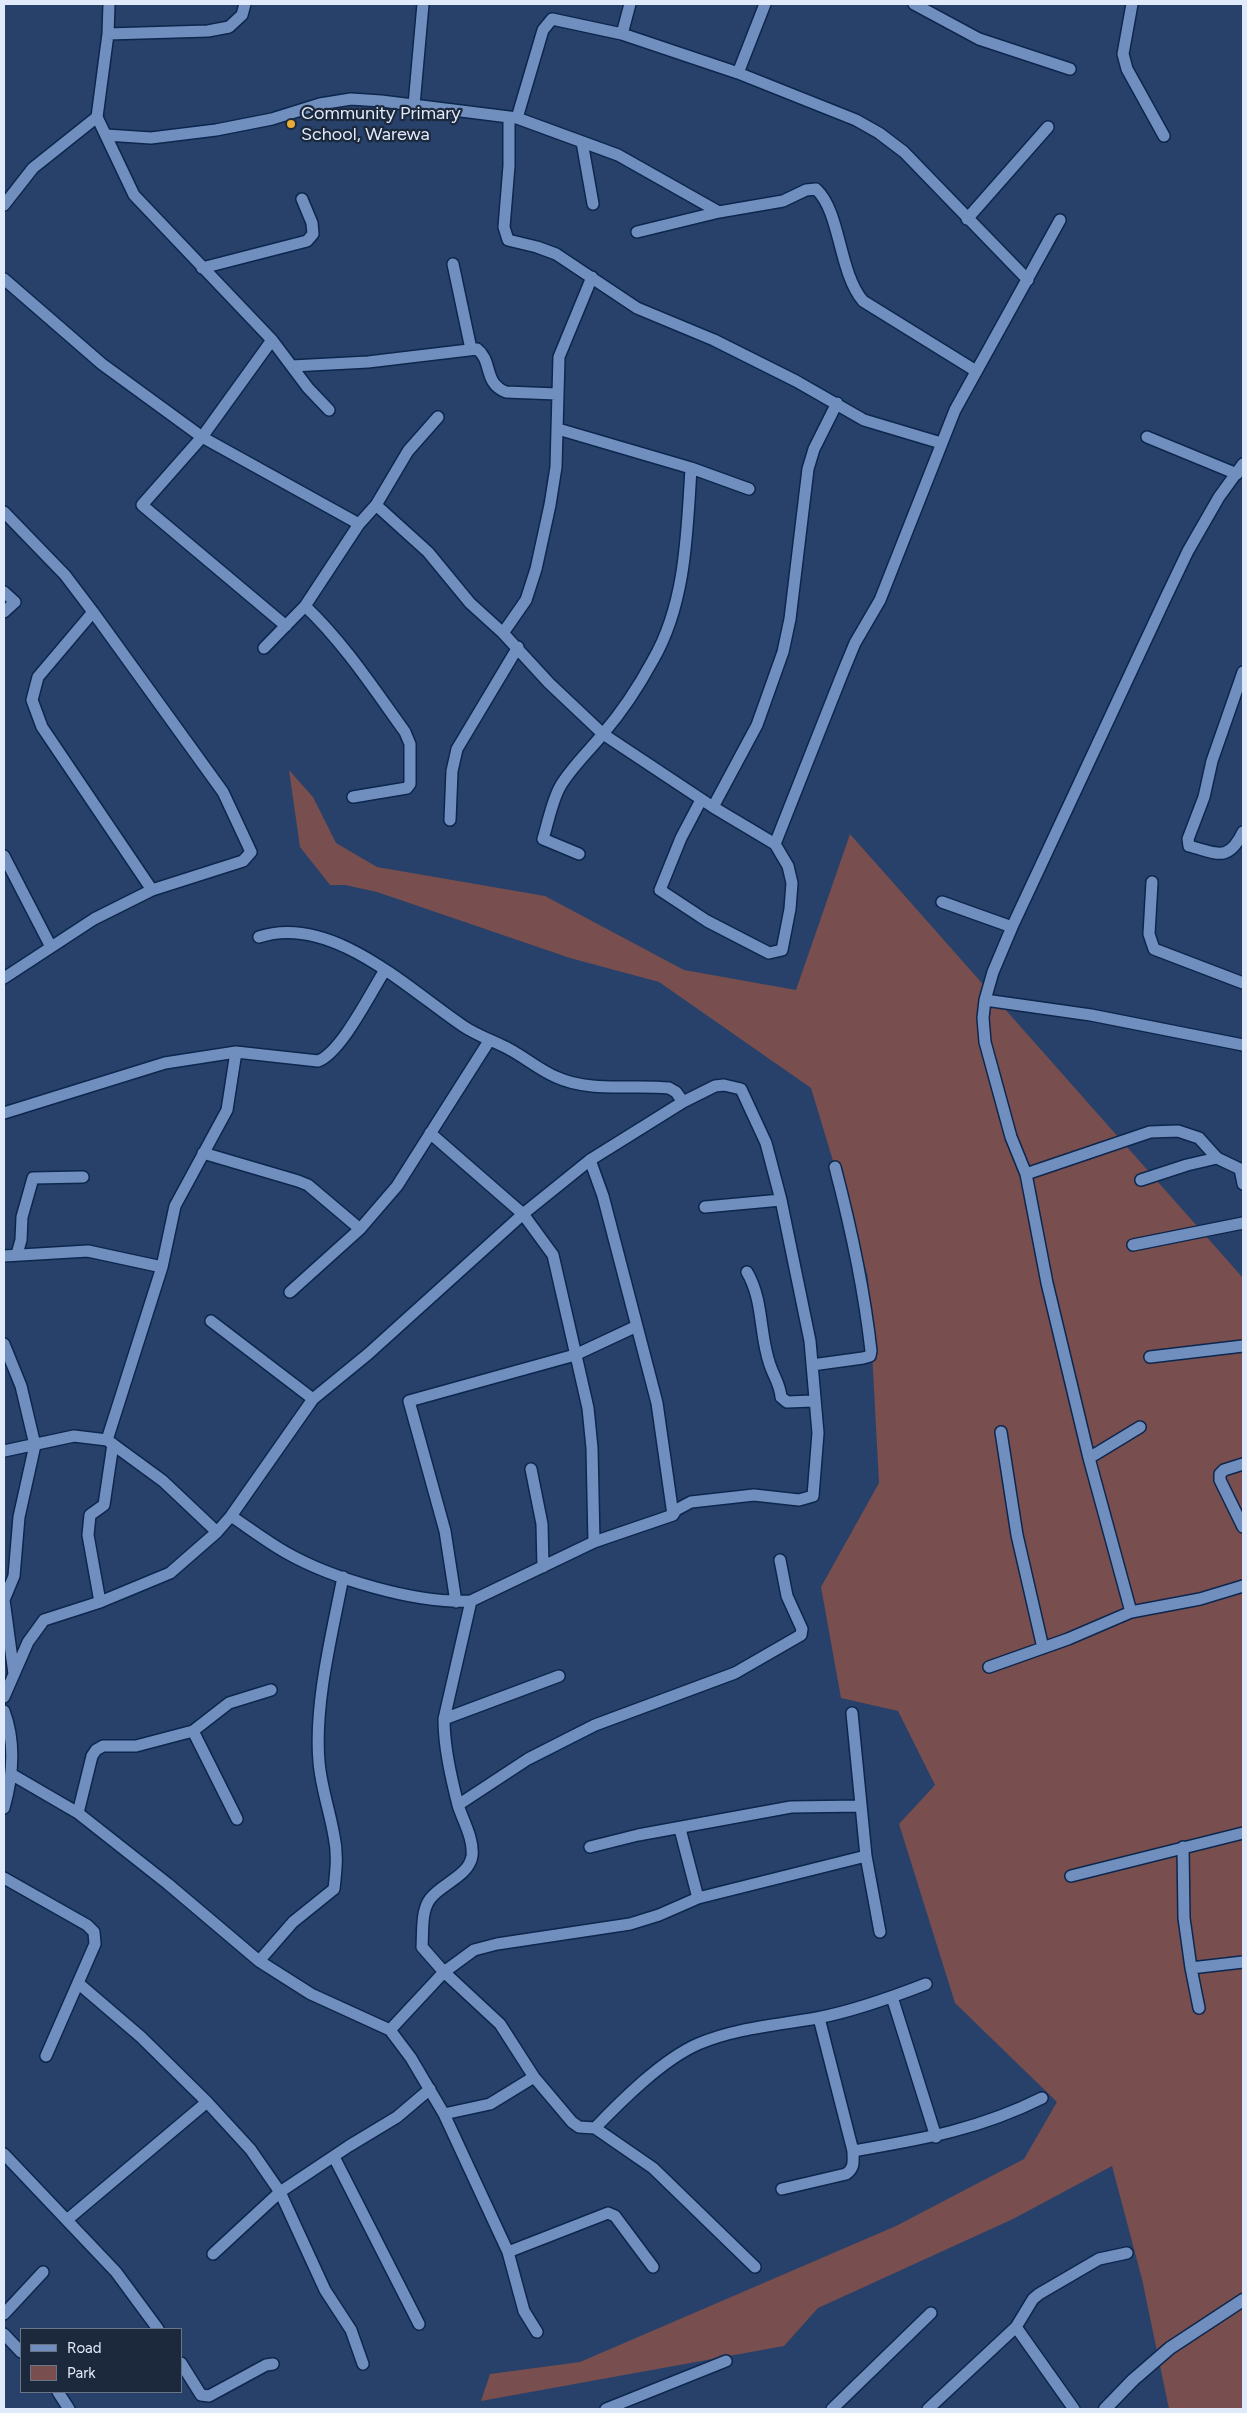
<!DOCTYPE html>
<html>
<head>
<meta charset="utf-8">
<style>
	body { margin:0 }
	#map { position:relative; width:1247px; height:2413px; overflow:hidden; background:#27416a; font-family:Figtree,sans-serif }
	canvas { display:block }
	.frame { position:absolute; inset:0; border:5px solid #e0eafa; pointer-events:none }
	.legend { position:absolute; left:20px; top:2328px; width:162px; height:65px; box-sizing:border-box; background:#1c283b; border:1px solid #6a7687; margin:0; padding:6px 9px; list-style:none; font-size:15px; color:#e0eafa }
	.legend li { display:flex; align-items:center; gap:10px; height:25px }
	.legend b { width:25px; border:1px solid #6a7687 }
</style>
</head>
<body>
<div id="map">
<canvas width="1247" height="2413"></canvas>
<div class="frame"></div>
<ul class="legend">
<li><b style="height:6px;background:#718fbe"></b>Road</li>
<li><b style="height:14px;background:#784e4e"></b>Park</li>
</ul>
</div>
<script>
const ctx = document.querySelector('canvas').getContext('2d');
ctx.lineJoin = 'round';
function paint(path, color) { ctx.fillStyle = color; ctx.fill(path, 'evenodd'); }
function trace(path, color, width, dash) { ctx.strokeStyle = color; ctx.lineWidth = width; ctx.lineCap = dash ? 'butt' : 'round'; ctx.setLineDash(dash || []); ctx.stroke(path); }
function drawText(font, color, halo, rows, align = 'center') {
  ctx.font = font + ' Figtree,sans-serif'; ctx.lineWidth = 4.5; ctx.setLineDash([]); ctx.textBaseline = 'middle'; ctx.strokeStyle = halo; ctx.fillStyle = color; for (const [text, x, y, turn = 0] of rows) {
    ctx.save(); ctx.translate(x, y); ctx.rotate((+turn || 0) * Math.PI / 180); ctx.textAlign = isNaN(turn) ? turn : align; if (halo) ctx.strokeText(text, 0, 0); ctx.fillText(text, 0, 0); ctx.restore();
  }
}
paint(new Path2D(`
	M289 770 313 797 336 843 377 867 545 896 684 970 796 990 850 834 1243 1278V2409H1169L1142 2279 1112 2166 1013 2219 818 2308 784 2346 481 2401 490 2374 580 2362 896 2226 1024 2159 1057 2102 955 2003 899 1824 935 1785 898 1711 841 1698 821 1587 879 1483 868 1277 811 1088 659 982 570 958 377 892 345 885H330L300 847Z`), '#784e4e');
const minor = new Path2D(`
	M914 4 979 39 1070 69
	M1132 4 1123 54 1127 69 1164 136
	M108 34 208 31 229 27 242 15 245 4
	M622 34 630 4
	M738 73 765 4
	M414 105 423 4
	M97 117 134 195 272 340 308 388 329 410
	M509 118V166L504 227 508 240 537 247 556 254 637 308 714 340 796 381 864 420 941 443
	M517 118 543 30 552 19 622 34 738 73 856 120 879 133 904 152 1028 280
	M106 135 151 138 216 130 272 119 320 104 351 99 381 101 517 118 618 155 719 212 783 201 806 190 816 189C841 212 838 271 863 301L976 371
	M582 142 593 204
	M4 205 33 168 97 117 108 34 109 4
	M967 219 1048 127
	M637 232 719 212
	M453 264 471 349
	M202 268 307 241 313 234 312 223 302 199
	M4 279 102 364 202 437 359 524 376 505 428 552 470 603 503 633 549 683 603 734 713 807 775 844 788 866 792 883 790 909 782 950 769 953 707 921 660 890 681 838 701 800
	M272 340 202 437 142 505 286 626
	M292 366 368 362 477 349C493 361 483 383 506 392L557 394
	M558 429 691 468 749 489
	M1147 437 1237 474
	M376 505 408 451 438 417
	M4 512 65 575 93 612 223 792 251 852 243 861 152 890 94 919 4 978
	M4 592 15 602 4 612
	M305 606C344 643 374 689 405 732L410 744V784L407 788 353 797
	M93 612 38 677 32 700 42 727 152 890
	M503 633 526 600 536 569 550 505 556 467 559 357 592 277
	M264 648 305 606 359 524
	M1243 672 1212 761 1204 797 1188 839 1189 846C1217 853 1228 863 1243 832
	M713 807 757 725 783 652 790 619 808 469 814 449 837 403
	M450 820 452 771 457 749 518 647
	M775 844 843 672 855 643 880 600 955 410 1060 220
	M579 854 543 839C548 823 552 800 561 785 572 767 588 752 602 735 621 713 639 686 653 660 686 603 687 532 691 468
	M4 856 51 947
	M1152 882 1149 934 1154 949 1243 983
	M942 902 1012 927
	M259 937C331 913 408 989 463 1026 475 1034 488 1039 501 1045 520 1053 537 1069 556 1077 591 1093 632 1084 669 1088L676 1092 683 1102
	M985 1000 1091 1015 1243 1045
	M4 1113 165 1063 236 1052 318 1061C341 1053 371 992 385 970
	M430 1133 523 1214 553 1255 588 1408 592 1448 594 1542
	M203 1153 298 1181 308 1185 360 1229
	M590 1160 603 1196 657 1403 673 1515
	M1026 1174 1150 1132 1178 1131 1199 1138 1217 1158 1240 1169 1243 1184
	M1141 1180 1187 1165 1217 1158
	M705 1207 781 1200
	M1133 1245 1243 1223
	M17 1254 21 1240 22 1217 33 1178 83 1177
	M4 1256 88 1251 162 1267
	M747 1272C764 1301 759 1335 770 1365 774 1377 780 1384 781 1397L787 1402 813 1401
	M290 1292 360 1229 397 1186 489 1041
	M211 1321 313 1399
	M4 1344 21 1386 35 1445 19 1517 14 1576 4 1600 14 1674
	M1150 1357 1243 1346
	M812 1365 863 1358 870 1356 871 1351C864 1288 851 1228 835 1167
	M1001 1432 1017 1535 1043 1648
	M107 1440 162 1267 175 1206 227 1110 236 1052
	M4 1451 74 1436 107 1440 163 1481 217 1532
	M1089 1458 1140 1427
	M1243 1464 1224 1470 1220 1474V1480L1243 1527
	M531 1469 542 1524 543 1567
	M471 1601 444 1719C444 1747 451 1777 458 1805 463 1821 474 1839 472 1856 469 1876 441 1884 430 1899 421 1911 423 1932 422 1947L444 1972 500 2024 534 2077 572 2122 579 2127 595 2128 653 2168 755 2267
	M100 1602 88 1535 90 1515 104 1505 113 1444
	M456 1602 445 1531 409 1401 575 1355 637 1326
	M1131 1612 1089 1458 1047 1283 1026 1174 1011 1137 985 1042 983 1018 985 1000 993 972 1012 927 1166 597 1188 551 1219 497 1243 464
	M989 1667 1068 1639 1131 1612 1200 1599 1243 1586
	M4 1697 28 1642 44 1620 100 1602 170 1573 217 1532 231 1516 313 1399 368 1354 523 1214 590 1160 683 1102 715 1086 724 1085 741 1089 766 1143 781 1200 810 1341 818 1433 813 1496 799 1500 754 1495 691 1502 676 1510 673 1515 594 1542 471 1601C417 1604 332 1579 285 1552 266 1541 249 1528 231 1516
	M4 1711C16 1743 13 1776 4 1808
	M852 1713 866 1856 880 1932
	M444 1719 559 1676
	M193 1731 237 1819
	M11 1774 78 1813 168 1884 259 1961 311 1994 390 2030 411 2058 444 2114 508 2252 524 2311 537 2332
	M458 1805 528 1759 595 1725 735 1673 801 1635 802 1629 787 1596 780 1560
	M78 1813 92 1756 96 1750 103 1746H136L193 1731 229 1703 271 1690
	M680 1829 698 1898
	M590 1847 638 1835 791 1807 861 1806
	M1183 1847 1184 1918 1191 1968 1199 2008
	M1071 1876 1243 1833
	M4 1878 87 1925 94 1932 95 1944 46 2056
	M259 1961 293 1922 334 1889C336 1871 338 1854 334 1836 330 1812 321 1787 319 1762 314 1704 332 1634 343 1577
	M1191 1968 1243 1962
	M78 1983 141 2037 207 2102 251 2150 280 2192 325 2290 351 2330 363 2364
	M892 1997 936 2137
	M390 2030 444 1972 474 1950 497 1944 630 1924 659 1915 698 1898 866 1856
	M444 2114 490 2104 534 2077
	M595 2128C622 2100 662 2060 698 2044 735 2028 778 2025 817 2018 854 2011 890 1998 926 1984
	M853 2151C922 2139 978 2130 1042 2098
	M4 2154 116 2272 158 2329
	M334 2157 419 2324
	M782 2189 846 2174C855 2168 853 2161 853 2151L819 2018
	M68 2219 207 2102
	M508 2252 608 2213 615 2216 653 2267
	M213 2254 280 2192 349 2146 397 2117 430 2089
	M4 2314 43 2272
	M1016 2327 1074 2409
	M4 2334 21 2352
	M181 2363 201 2395 209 2396 266 2365 273 2364
	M58 2392 69 2409
	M606 2409 726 2361
	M832 2409 931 2313
	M928 2409 1016 2327 1033 2299 1039 2294 1099 2259 1127 2253`);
const secondary = new Path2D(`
	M1105 2409 1133 2380 1170 2348 1243 2300`);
trace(minor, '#0d264d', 14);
trace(secondary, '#0d264d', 15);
trace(minor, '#718fbe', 11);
trace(secondary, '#718fbe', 12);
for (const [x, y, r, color] of [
	[291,124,5,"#e8ab37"]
]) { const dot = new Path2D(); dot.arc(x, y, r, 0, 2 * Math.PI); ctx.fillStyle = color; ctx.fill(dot); trace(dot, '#1c283b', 2); }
drawText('18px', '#e0eafa', '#1c283b', [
	["Community Primary",301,114],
	["School, Warewa",301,135]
], 'left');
</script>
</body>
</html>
